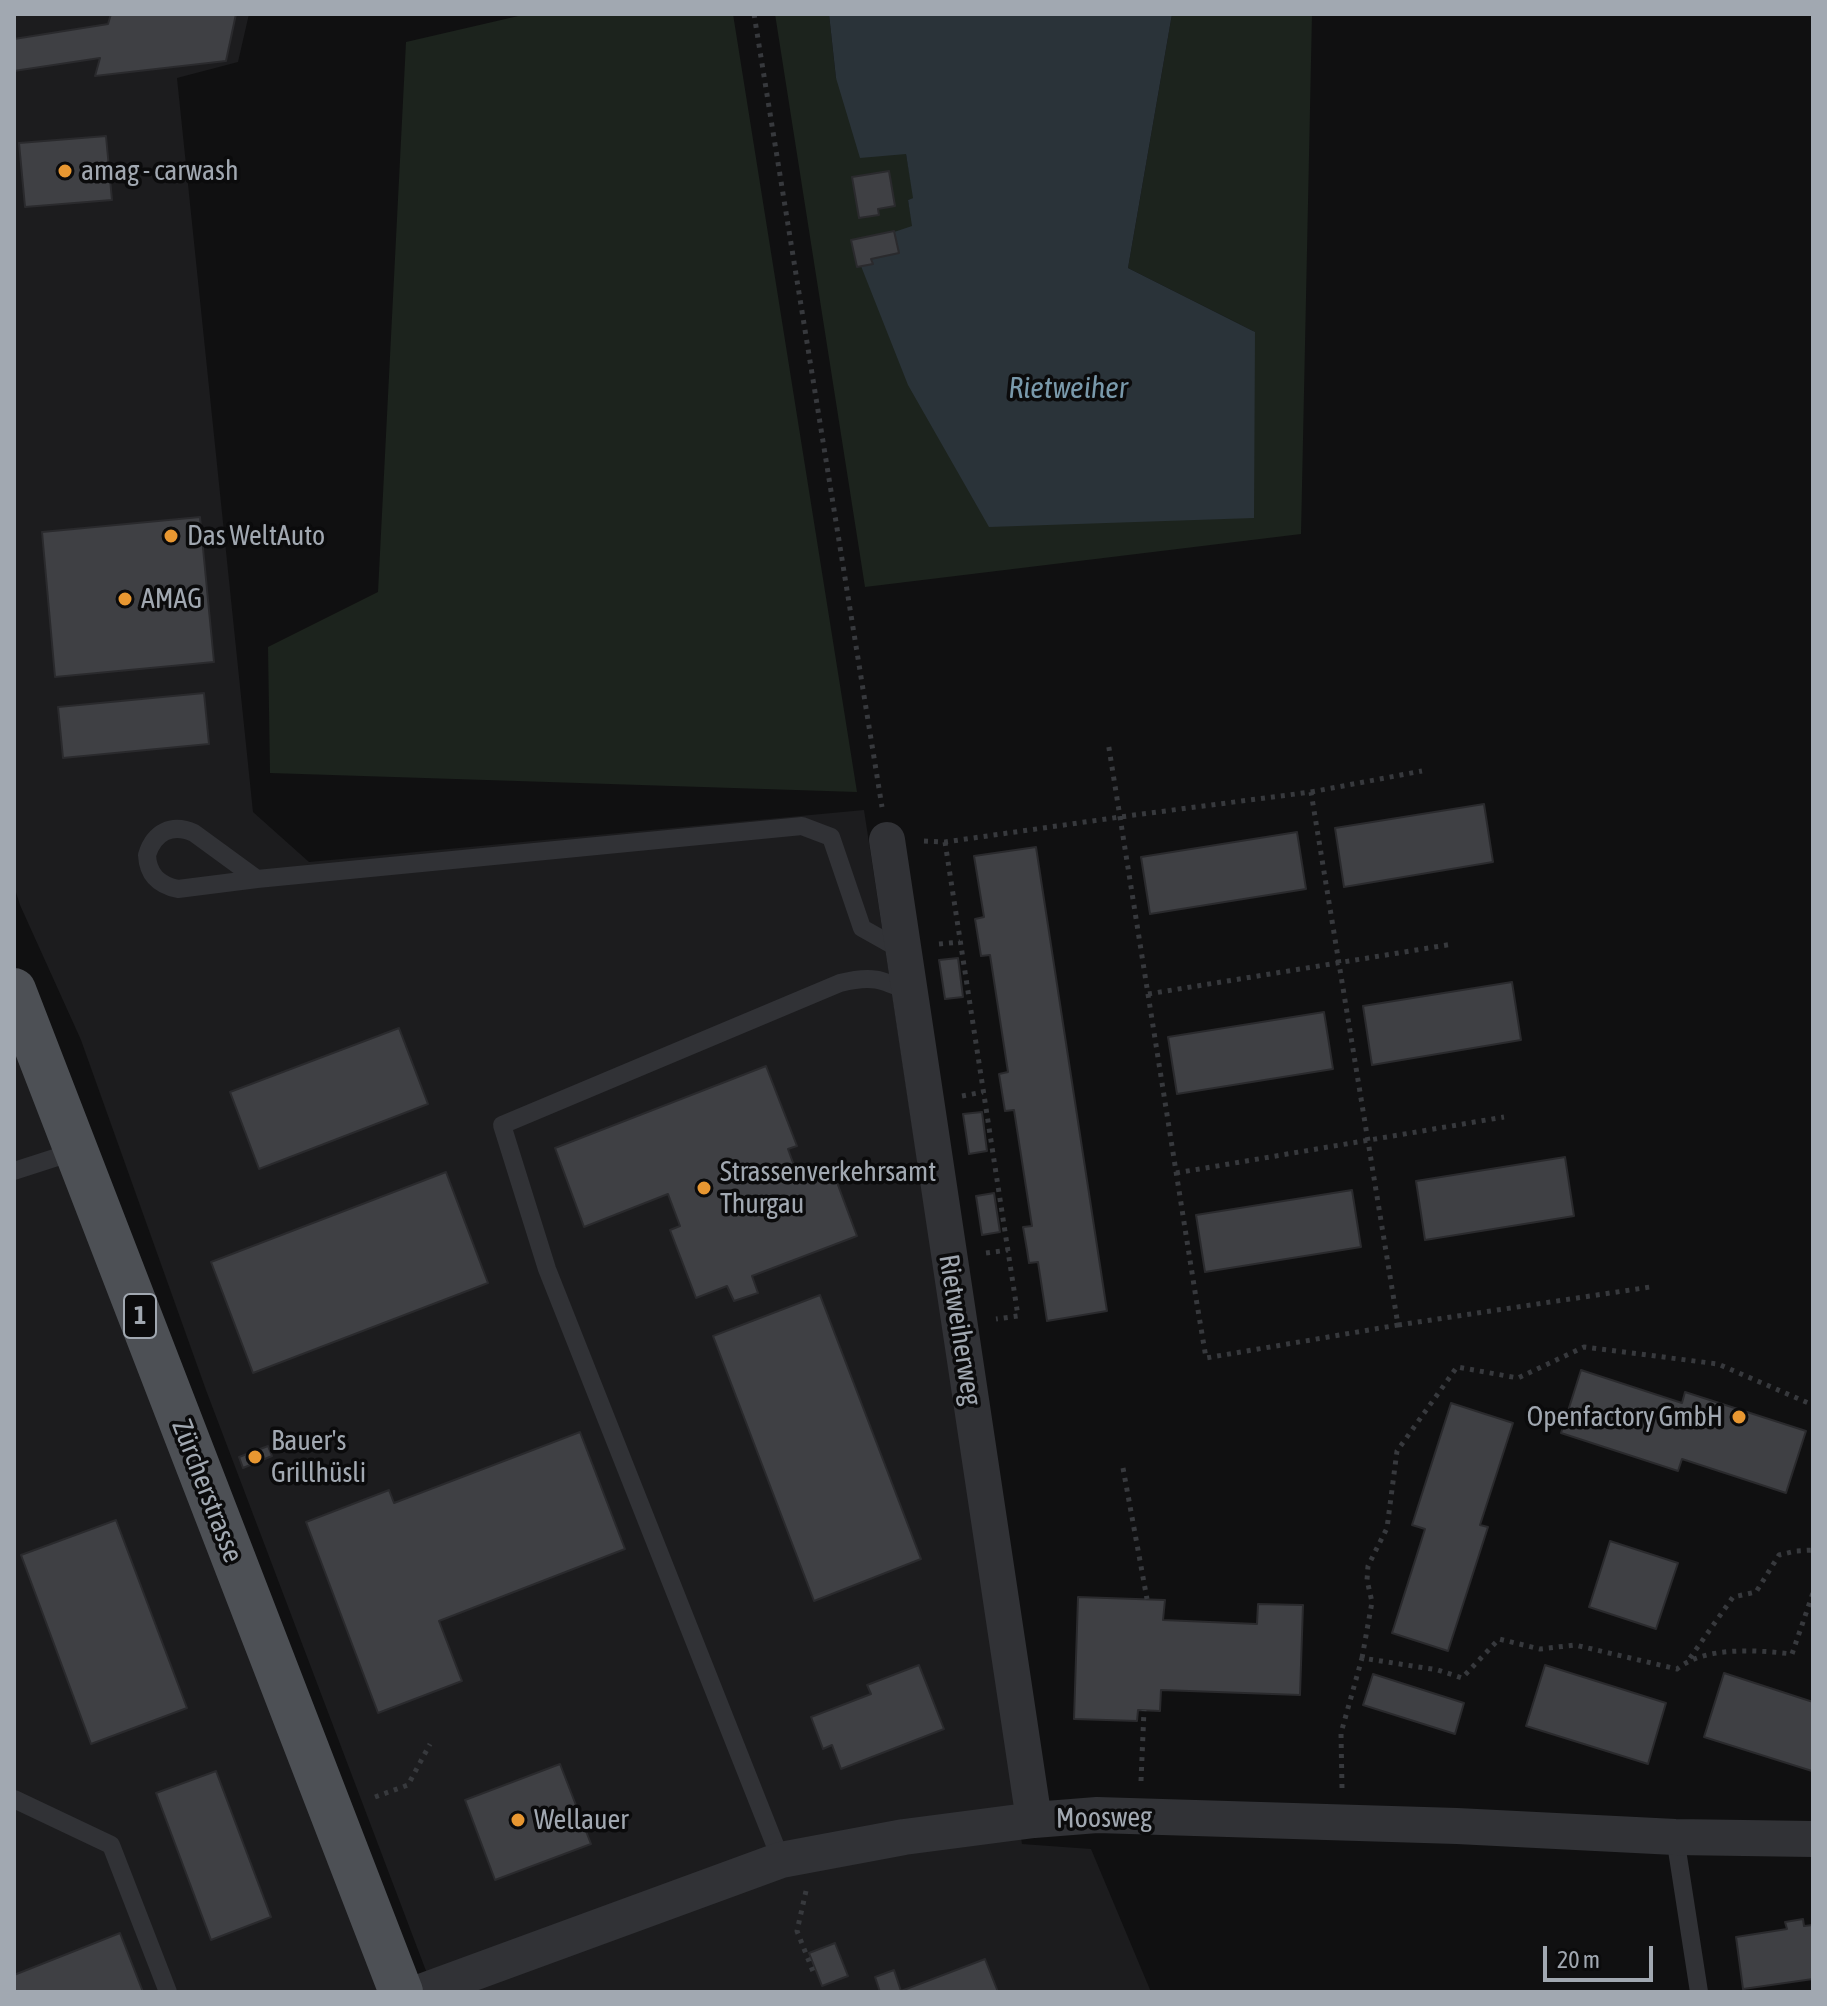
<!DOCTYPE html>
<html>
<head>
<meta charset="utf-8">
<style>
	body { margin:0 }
	#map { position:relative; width:1827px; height:2006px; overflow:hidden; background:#101011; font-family:"Asap Condensed",sans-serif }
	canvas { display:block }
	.frame { position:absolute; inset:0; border:16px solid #a1a8b1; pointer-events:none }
	.scale { position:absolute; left:1543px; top:1946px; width:110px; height:36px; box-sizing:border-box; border:4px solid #a1a8b1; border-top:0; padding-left:10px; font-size:24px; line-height:28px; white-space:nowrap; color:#a1a8b1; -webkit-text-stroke:6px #0b0b0c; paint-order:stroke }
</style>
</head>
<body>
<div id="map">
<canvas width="1827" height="2006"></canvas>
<div class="frame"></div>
<div class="scale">20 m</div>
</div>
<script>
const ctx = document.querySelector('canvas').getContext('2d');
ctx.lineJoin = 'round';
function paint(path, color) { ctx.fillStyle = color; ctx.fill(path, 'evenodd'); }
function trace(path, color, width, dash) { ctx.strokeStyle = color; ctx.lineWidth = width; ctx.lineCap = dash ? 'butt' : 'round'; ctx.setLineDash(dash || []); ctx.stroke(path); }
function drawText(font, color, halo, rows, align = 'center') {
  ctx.font = font + ' "Asap Condensed",sans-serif'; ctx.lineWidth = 7; ctx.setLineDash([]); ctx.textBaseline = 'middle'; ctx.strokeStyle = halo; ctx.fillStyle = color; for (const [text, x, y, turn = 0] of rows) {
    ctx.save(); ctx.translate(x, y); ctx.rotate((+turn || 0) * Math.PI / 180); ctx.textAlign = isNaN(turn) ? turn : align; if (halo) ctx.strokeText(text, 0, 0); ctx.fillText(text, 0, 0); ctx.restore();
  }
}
paint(new Path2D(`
	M14 14H249L238 62 177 78 253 812 309 862 864 810 1022 1844 1091 1849 1151 1992H434L206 1390 81 1040 20 905 14 886Z
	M14 990 401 1992H14Z`), '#1c1c1e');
paint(new Path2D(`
	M527 14H733L857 792 270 773 268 647 378 592 406 42Z
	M775 14H829L836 78 906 154 914 198 908 200 913 226 1255 332 1128 268 1172 14H1312L1301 534 865 587Z`), '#1c231d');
paint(new Path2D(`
	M829 14H1172L1128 268 1255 332 1254 518 989 527 908 385 861 266 872 264 871 259 894 232 912 226 908 200 913 198 906 154 860 158 836 78Z`), '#2a3339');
const building = new Path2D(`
	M111 14H236L226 61 95 76 100 58 14 71V39L108 24Z
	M106 136 112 200 25 207 19 143Z
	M889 171 895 206 878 209 879 215 859 218 852 177Z
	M894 231 899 253 871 259 873 264 857 267 851 240Z
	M200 517 214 662 55 677 42 532Z
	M204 693 209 744 63 758 58 707Z
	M1484 804 1493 862 1344 887 1335 828Z
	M1297 832 1306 889 1150 914 1141 857Z
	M1036 847 1107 1311 1047 1321 1038 1262 1029 1263 1027 1250 1023 1227 1032 1226 1014 1110 1005 1111 999 1074 1008 1072 990 955 981 956 975 919 984 917 974 856Z
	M958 958 963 997 945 999 939 960Z
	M1512 982 1521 1040 1372 1065 1363 1006Z
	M1324 1012 1333 1069 1177 1094 1168 1037Z
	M399 1028 428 1104 259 1169 230 1092Z
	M766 1066 797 1146 788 1149 800 1182 832 1169 857 1236 752 1276 758 1293 734 1301 727 1286 696 1298 670 1230 680 1226 668 1194 584 1227 555 1148Z
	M982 1112 987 1151 969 1154 963 1114Z
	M1565 1157 1574 1216 1425 1240 1416 1181Z
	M446 1172 488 1283 253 1373 211 1262Z
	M1352 1190 1361 1247 1205 1272 1196 1215Z
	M994 1193 1000 1232 982 1235 976 1196Z
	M820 1295 921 1559 814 1601 713 1336Z
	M1581 1370 1682 1403 1685 1392 1806 1431 1786 1493 1682 1459 1678 1471 1561 1433Z
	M1451 1403 1513 1423 1480 1525 1488 1527 1448 1651 1392 1633 1425 1529 1412 1525Z
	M580 1432 625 1549 439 1621 462 1681 378 1713 306 1522 389 1490 394 1503Z
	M268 1446 272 1456 243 1468 239 1457Z
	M116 1520 187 1708 91 1744 21 1555Z
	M1610 1541 1678 1563 1656 1629 1589 1607Z
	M1078 1597 1165 1600 1163 1620 1257 1624 1258 1604 1303 1605 1300 1695 1161 1690 1160 1711 1138 1710 1137 1721 1074 1719Z
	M919 1665 944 1729 841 1769 832 1745 823 1749 811 1717 871 1694 867 1685Z
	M1545 1665 1666 1703 1648 1764 1526 1726Z
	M1724 1673 1813 1702 1812 1771 1704 1737Z
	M1373 1674 1464 1703 1455 1734 1363 1705Z
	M560 1764 591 1844 495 1880 465 1800Z
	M216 1771 271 1917 211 1940 156 1793Z
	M1803 1919 1804 1926 1813 1925V1979L1743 1989 1736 1937 1787 1929 1785 1922Z
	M120 1933 143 1992H14V1975Z
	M835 1943 848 1976 822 1986 809 1953Z
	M985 1959 998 1992H880L875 1977 894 1970 901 1991Z`);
paint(building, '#3f4044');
trace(building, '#2a2a2d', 2);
trace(new Path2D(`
	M754 14 882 807
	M1311 792 1422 771
	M924 841 945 842 1120 817 1142 814 1311 792 1398 1325 1206 1358 1196 1298 1120 817 1108 742
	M945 842 1018 1316 996 1319
	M939 944 960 942
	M1148 994 1453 944
	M962 1096 983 1092
	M1176 1173 1504 1117
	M986 1253 1008 1250
	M1398 1325 1650 1287
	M1123 1468 1147 1599
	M1362 1658 1372 1602 1367 1580 1368 1566 1387 1528 1397 1451 1457 1367 1518 1378 1584 1347 1718 1364 1813 1405
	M1690 1658 1733 1597 1756 1592 1779 1555 1796 1551 1813 1550
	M1141 1781 1144 1710
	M1342 1788 1341 1733 1362 1658 1438 1670 1462 1678 1499 1639 1540 1649 1575 1645 1677 1669C1705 1646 1757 1650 1792 1654L1813 1593
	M375 1797 408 1785 430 1744
	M806 1891 797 1931 814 1974`), '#37393d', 5, [4, 6]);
trace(new Path2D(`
	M257 879 178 889C159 885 148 875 147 855 154 832 172 823 194 833L257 879 802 826 831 837 862 928 903 951
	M14 1171 76 1151
	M14 1799 111 1845 168 1992
	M1675 1837 1699 1992
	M781 1860 547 1269 502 1125 840 983C872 975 881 979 910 992`), '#313236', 18);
trace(new Path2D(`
	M887 840 1034 1820
	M421 1992 781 1860 904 1837 1034 1820 1097 1815 1457 1826 1675 1837 1813 1839`), '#313236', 36);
trace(new Path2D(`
	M14 990 401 1992`), '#4d5055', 44);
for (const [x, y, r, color] of [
	[65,171,8,"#e89731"],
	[171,536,8,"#e89731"],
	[125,599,8,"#e89731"],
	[704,1188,8,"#e89731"],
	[1739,1417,8,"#e89731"],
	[255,1457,8,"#e89731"],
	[518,1820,8,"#e89731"]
]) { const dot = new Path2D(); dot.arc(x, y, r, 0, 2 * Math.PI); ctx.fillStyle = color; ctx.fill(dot); trace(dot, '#0b0b0c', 3); }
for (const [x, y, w] of [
	[140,1316,32]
]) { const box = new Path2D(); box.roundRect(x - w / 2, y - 22, w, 44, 6); ctx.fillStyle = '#0b0b0c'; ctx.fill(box); trace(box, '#a1a8b1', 2); }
drawText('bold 26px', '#a1a8b1', null, [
	["1",140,1316]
]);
drawText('28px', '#a1a8b1', '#0b0b0c', [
	["amag - carwash",81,171],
	["Das WeltAuto",187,536],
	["AMAG",141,599],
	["Strassenverkehrsamt",720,1172],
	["Thurgau",720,1204],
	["Openfactory GmbH",1723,1417,"right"],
	["Bauer's",271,1441],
	["Grillhüsli",271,1473],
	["Wellauer",534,1820]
], 'left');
drawText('28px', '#a1a8b1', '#0b0b0c', [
	["Rietweiherweg",960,1330,81],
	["Zürcherstrasse",207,1491,69],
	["Moosweg",1104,1818,-1]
]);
drawText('italic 30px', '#7999ab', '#0b0b0c', [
	["Rietweiher",1068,389]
]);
</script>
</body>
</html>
